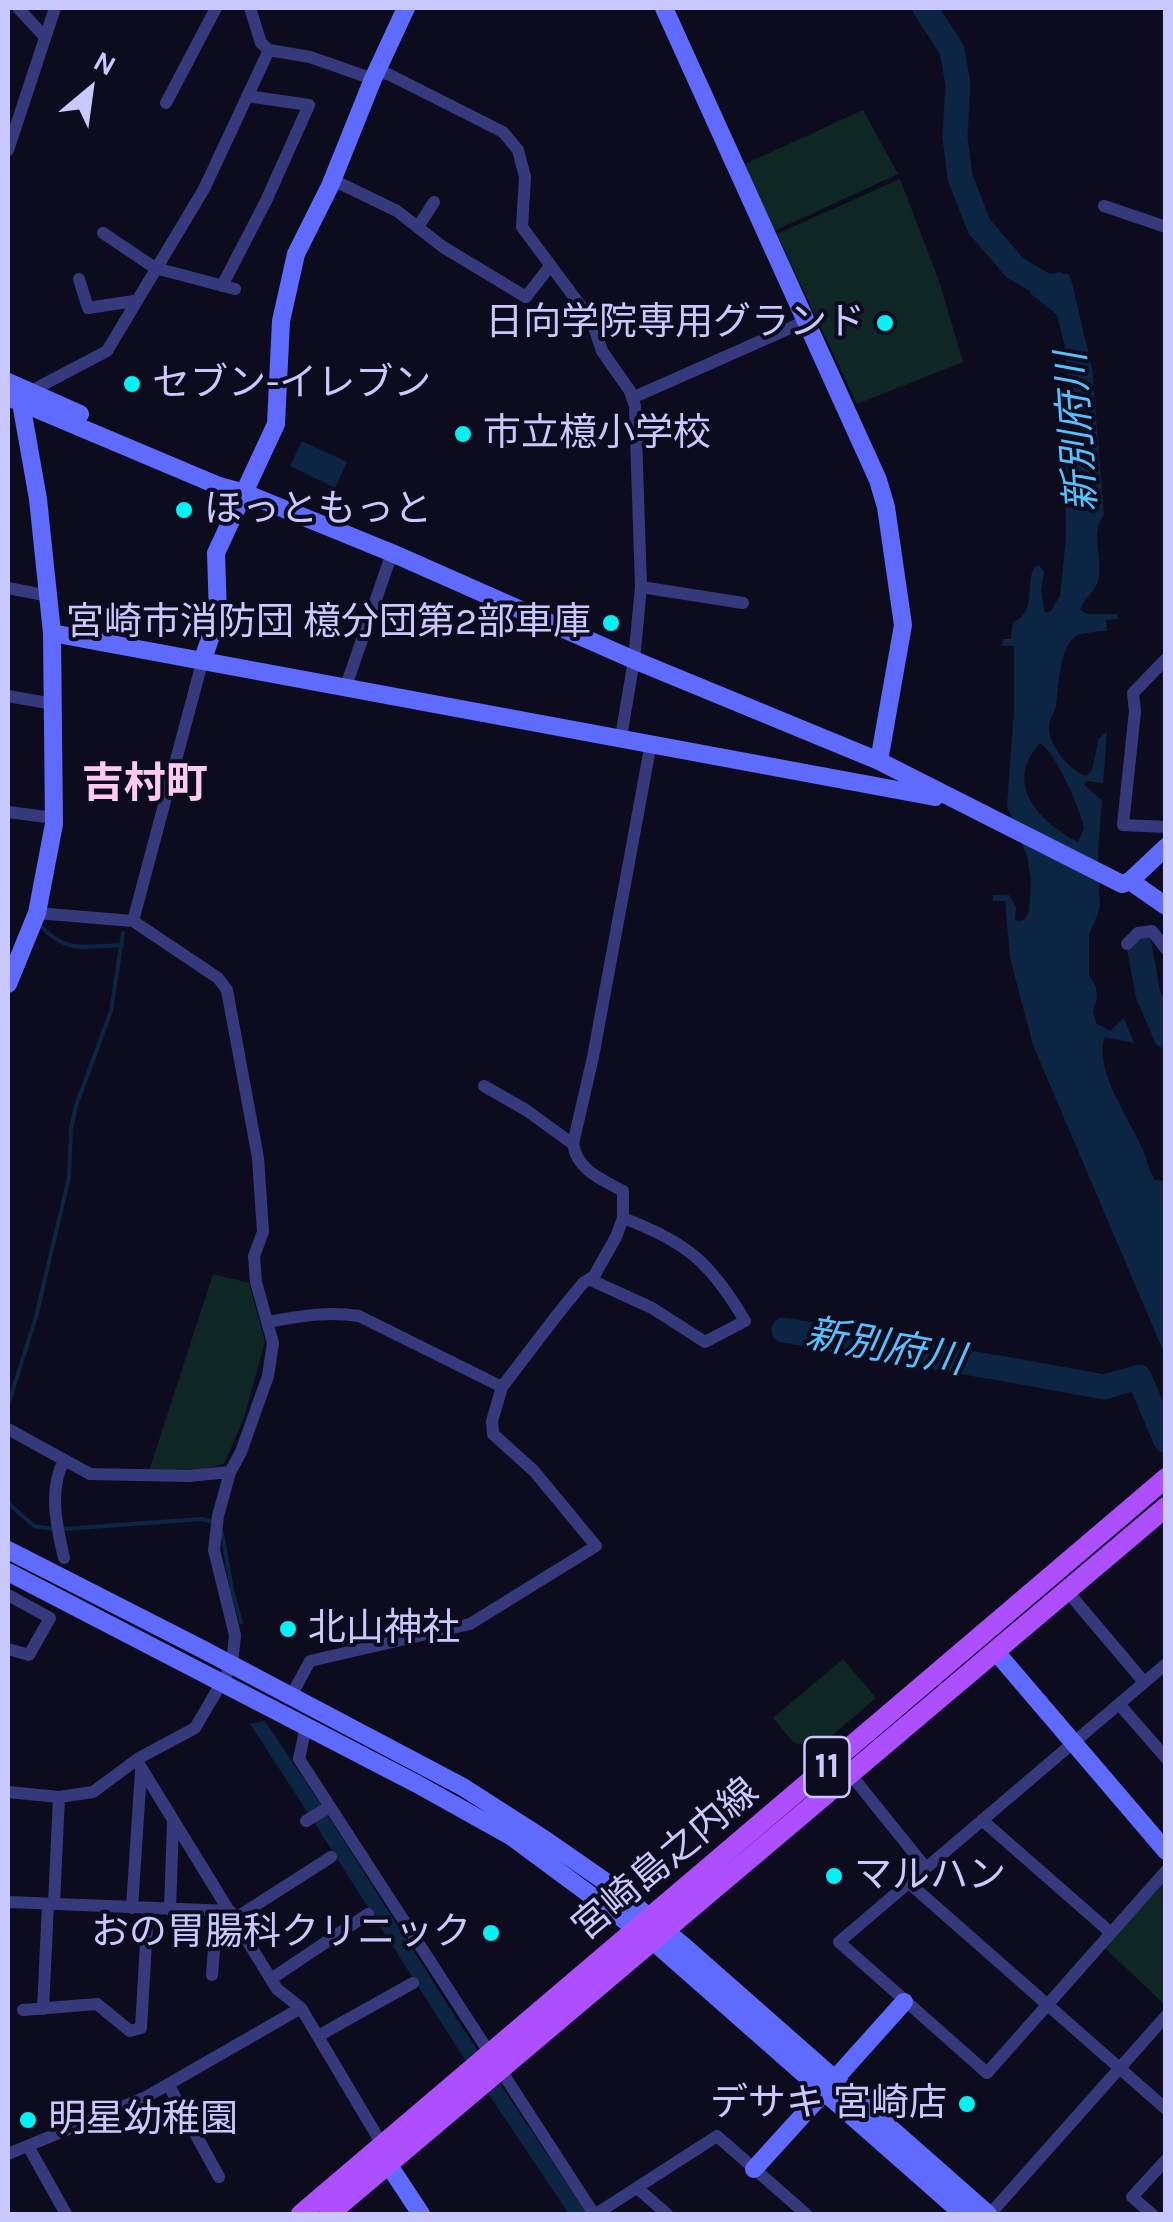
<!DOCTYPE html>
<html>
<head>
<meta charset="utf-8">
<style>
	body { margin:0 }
	#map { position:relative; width:1173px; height:2222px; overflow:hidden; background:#0d0c1e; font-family:Karla,sans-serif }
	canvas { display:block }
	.frame { position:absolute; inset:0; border:10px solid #c9c8ff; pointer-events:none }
	.north { position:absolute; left:40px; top:40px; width:100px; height:100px; -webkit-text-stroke:8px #0d0c1e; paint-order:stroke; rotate:29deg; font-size:28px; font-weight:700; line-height:40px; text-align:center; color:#c9c8ff }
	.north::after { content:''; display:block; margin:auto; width:35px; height:45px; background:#c9c8ff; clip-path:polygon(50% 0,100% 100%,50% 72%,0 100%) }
</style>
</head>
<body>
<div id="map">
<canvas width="1173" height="2222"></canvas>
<div class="frame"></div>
<div class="north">N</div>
</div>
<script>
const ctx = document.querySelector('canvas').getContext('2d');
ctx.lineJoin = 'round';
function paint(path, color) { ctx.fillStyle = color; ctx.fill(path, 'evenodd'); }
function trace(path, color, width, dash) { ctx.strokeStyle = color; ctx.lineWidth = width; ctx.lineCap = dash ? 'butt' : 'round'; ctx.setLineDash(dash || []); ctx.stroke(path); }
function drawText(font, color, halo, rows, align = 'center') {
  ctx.font = font + ' Karla,"Noto Sans JP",sans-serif'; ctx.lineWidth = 8; ctx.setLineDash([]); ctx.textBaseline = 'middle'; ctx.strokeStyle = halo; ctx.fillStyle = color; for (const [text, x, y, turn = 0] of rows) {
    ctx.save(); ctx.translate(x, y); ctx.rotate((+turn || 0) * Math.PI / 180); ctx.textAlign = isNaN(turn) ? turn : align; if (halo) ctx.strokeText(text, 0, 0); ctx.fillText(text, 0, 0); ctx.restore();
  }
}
paint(new Path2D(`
	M863 110 898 174 774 231 741 166Z
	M900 179 940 284 963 362 857 404 777 234Z
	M213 1274 249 1283 265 1341 244 1418 224 1464 201 1470 149 1471Z
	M843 1659 876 1698 818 1747 794 1743 773 1718Z
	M1165 1881 1166 2003 1164 2004 1105 1948Z`), '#0f2724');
paint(new Path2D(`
	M1059 272 1070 275 1092 368 1104 515C1089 532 1104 559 1098 581 1095 592 1084 598 1080 610L1087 614H1117L1118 619 1106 620 1107 631C1100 631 1081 633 1076 636 1059 647 1059 687 1056 705 1055 712 1049 720 1049 728 1049 746 1070 771 1086 776L1092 770 1099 738 1107 732 1103 783 1086 781 1084 785 1102 800 1098 850 1100 908 1089 935V975L1096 987 1097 998 1093 1011 1096 1023 1110 1031 1124 1018 1134 1043 1105 1037C1092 1067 1132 1123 1143 1150 1148 1161 1148 1171 1155 1180L1165 1181V1355L1033 1045 1010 958 1005 901H993V895H1009L1016 907 1015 920 1019 921 1025 919 1029 911 1031 882 1027 856 1007 806 1014 710V646H1002L1003 639H1011L1013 623C1038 609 1024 588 1034 568L1039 565 1044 572 1041 590 1045 613 1051 611 1060 596 1066 538 1065 465 1070 446 1069 410 1065 347 1057 315 1030 293 1042 273 1049 275ZM1040 743C1054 750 1082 812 1084 828L1078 842C1040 822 1002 784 1040 743Z
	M302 441 347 462 335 488 290 466Z
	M265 1721 323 1808 310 1816 250 1724Z
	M325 1811 458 2021 587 2214H569L460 2052 312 1819Z`), '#0c2542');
trace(new Path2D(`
	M42 927C66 954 88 946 122 945
	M8 1405 36 1317 69 1177 71 1129 76 1106 111 1011 123 933
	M8 1503 34 1526 53 1529
	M63 1529 202 1519 213 1522
	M222 1533 232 1590 241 1622`), '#0c2542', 4);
trace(new Path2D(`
	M925 8 952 50 958 84 955 137 960 177 979 226 1015 268 1055 291 1062 302
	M1139 945 1148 994 1166 1036
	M784 1330 987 1366
	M994 1367 1104 1387 1139 1377 1166 1441`), '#0c2542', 25);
trace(new Path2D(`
	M18 8 45 37
	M250 8 261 43 269 50 310 57 373 79
	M376 72 388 74 503 132 518 150 525 177 522 227 592 321 602 351 630 391 635 406 641 587 634 660 621 737
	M166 103 216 8
	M8 150 55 8
	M333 180 397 211 443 247 526 297 550 266
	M1104 206 1166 227
	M418 227 434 202
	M103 233 155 268 235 289
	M79 279 88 308 134 301
	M222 286 266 201 309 105 247 96
	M29 392 107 351 204 189 269 50
	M632 398 806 321
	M641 587 743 603
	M8 588 49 596
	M1166 659 1133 693 1135 711 1123 825 1166 827
	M346 686 392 553
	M8 696 53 704
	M8 812 54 818
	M133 921 203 659
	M1127 944 1138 933 1152 931 1166 949
	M484 1086 526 1110 573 1144
	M591 1280 652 1308 705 1342 745 1321C711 1263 687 1242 623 1218
	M268 1322C300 1316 328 1311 359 1316L502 1387
	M8 1429 90 1474 189 1476 230 1472
	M64 1558C57 1528 48 1489 64 1461
	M1067 1591 1144 1682
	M8 1595 50 1618 29 1655 8 1649
	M1166 1664 839 1942 987 2073 1166 1871
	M291 1696 310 1661 470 1624 596 1546 534 1471 493 1434 492 1421 502 1387 557 1315 583 1283 594 1276 616 1237 623 1218V1191C601 1179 577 1170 573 1144L593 1057 651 743
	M1119 1704 1166 1758
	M306 1726 299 1759 594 2214
	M137 1761 277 1989 301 2008 383 2146
	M851 1775 926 1868
	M8 1792 59 1797 93 1792 139 1758 195 1728 232 1665 235 1635 214 1550 218 1516 230 1472 241 1452 268 1376 273 1343 256 1282 254 1256 263 1232 258 1158 227 990 218 978 133 921 37 913
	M982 1820 1110 1932
	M306 1821 329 1807
	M909 1883 1166 2109
	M8 1902 230 1911
	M54 1904 59 1797
	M132 1908 141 1771
	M170 1910 173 1823
	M234 1919 331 1857
	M212 1975 217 1912
	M271 1979 368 1914
	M43 2009 48 1904
	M23 2010 97 2004 130 2031 141 2028 148 1909
	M318 2036 413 1983
	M168 2084 219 2177
	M28 2146 66 2214
	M8 2154 146 2097 301 2008
	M637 2188 667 2214
	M596 2214 717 2136 806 2214
	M990 2214 1166 2016
	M1152 2214 1132 2197 1166 2160`), '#363a7d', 12);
trace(new Path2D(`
	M664 8 878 480 886 507 903 625 879 761
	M8 382 80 414
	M8 397 219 486 245 493 392 553 634 660 879 761 1122 884 1130 881 1166 906
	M52 633 935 797
	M203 659 218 615 216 553 276 424 281 321 296 254 330 186 373 79 406 8
	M1130 881 1166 847
	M8 984 37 913 54 824 52 633 38 499 21 403 29 392
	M8 1550 202 1649 463 1787 541 1837 613 1887 686 1948 988 2214
	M8 1572 417 1784 512 1837 654 1942 963 2214
	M996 1652 1166 1851
	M835 2079 904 2002
	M388 2164 421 2214
	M754 2169 824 2092`), '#5f6aff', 18);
trace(new Path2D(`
	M301 2214 1166 1478
	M329 2214 1166 1507`), '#ad4fff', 20);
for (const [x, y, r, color] of [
	[885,323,10,"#00f2f3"],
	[132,384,10,"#00f2f3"],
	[463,434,10,"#00f2f3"],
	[184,510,10,"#00f2f3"],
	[611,623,10,"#00f2f3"],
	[288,1629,10,"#00f2f3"],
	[834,1876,10,"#00f2f3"],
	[491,1933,10,"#00f2f3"],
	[967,2104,10,"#00f2f3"],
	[28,2120,10,"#00f2f3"]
]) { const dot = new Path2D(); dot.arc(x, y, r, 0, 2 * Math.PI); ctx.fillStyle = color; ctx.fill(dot); trace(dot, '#0d0c1e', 4); }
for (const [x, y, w] of [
	[827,1767,45]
]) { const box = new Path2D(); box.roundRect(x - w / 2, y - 30, w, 60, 8); ctx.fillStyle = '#0d0c1e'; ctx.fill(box); trace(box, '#c9c8ff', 2.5); }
drawText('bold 35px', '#c9c8ff', null, [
	["11",827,1767]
]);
drawText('38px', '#c9c8ff', '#0d0c1e', [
	["日向学院専用グランド",865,323,"right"],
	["セブン-イレブン",152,384],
	["市立檍小学校",483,434],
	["ほっともっと",204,510],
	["宮崎市消防団 檍分団第2部車庫",591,623,"right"],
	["北山神社",308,1629],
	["マルハン",854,1876],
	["おの胃腸科クリニック",471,1933,"right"],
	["デサキ 宮崎店",947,2104,"right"],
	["明星幼稚園",48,2120]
], 'left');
drawText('38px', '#c9c8ff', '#0d0c1e', [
	["宮崎島之内線",666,1860,-40]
]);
drawText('italic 40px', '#56c1ff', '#0d0c1e', [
	["新別府川",1078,432,-94],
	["新別府川",885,1348,10]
]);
drawText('bold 42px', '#ffcaf1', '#0d0c1e', [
	["吉村町",145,785]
]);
</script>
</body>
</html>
